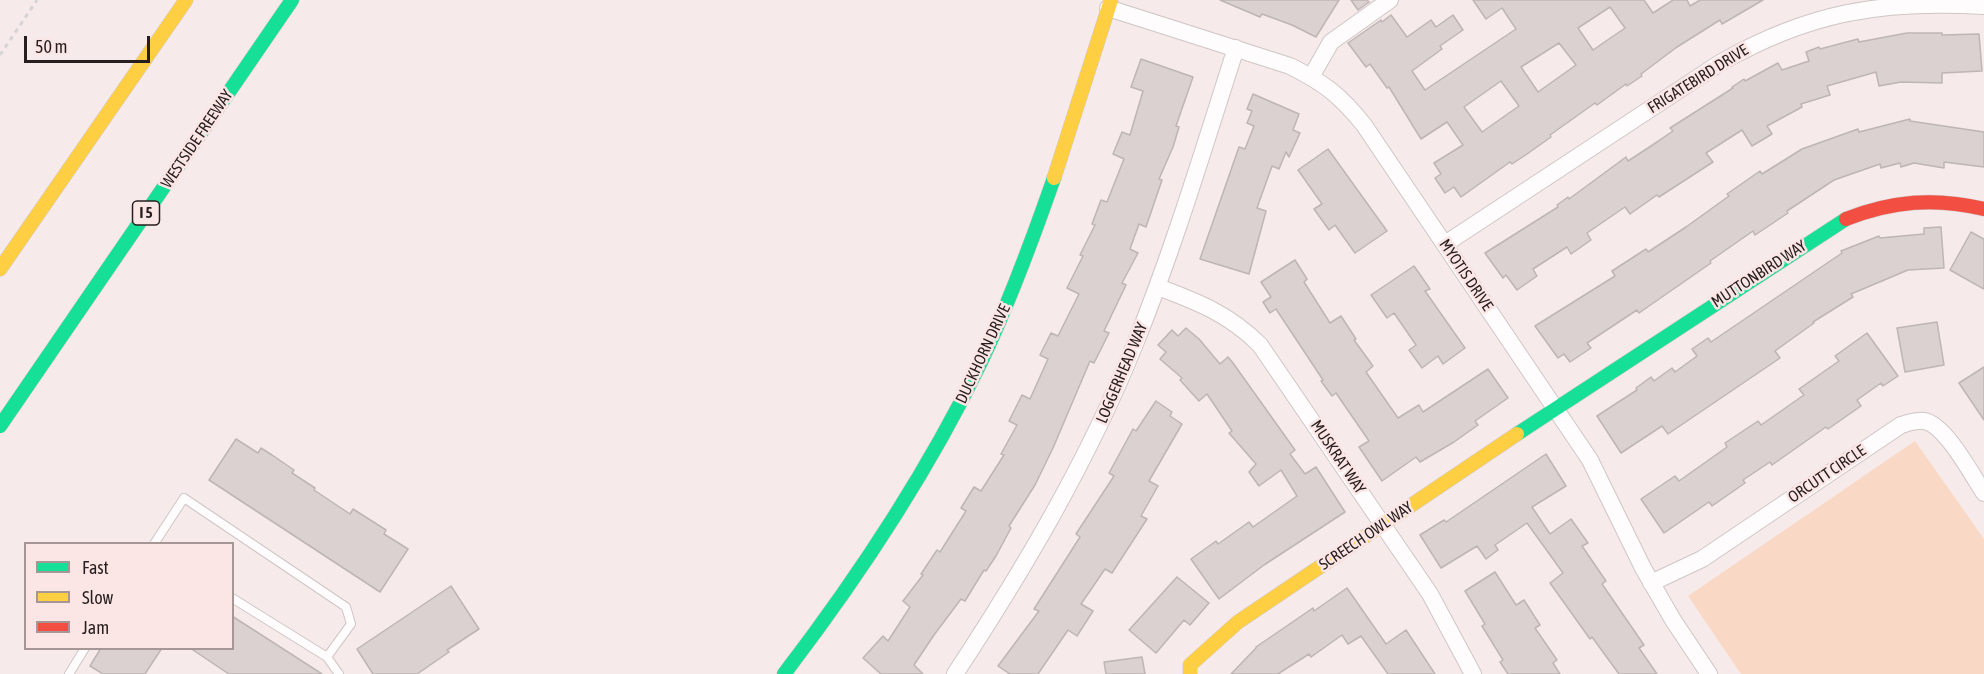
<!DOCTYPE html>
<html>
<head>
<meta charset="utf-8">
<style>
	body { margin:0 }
	#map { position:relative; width:1984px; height:674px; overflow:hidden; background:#f6eaea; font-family:"Asap Condensed",sans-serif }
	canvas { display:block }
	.legend { position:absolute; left:24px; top:542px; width:210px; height:108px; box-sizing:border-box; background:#fbe5e5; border:2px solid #a69696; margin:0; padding:8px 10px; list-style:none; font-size:18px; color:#271f1f }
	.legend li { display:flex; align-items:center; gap:12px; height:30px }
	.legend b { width:30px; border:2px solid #a69696 }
	.scale { position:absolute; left:24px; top:36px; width:126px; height:27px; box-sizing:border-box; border:3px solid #271f1f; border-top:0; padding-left:8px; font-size:18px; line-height:21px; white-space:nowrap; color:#271f1f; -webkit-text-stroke:4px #fbe5e5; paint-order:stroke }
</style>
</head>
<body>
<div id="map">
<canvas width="1984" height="674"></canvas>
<ul class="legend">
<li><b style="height:8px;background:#16e098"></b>Fast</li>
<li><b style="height:8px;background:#ffcf43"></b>Slow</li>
<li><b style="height:8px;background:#f24e42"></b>Jam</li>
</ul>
<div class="scale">50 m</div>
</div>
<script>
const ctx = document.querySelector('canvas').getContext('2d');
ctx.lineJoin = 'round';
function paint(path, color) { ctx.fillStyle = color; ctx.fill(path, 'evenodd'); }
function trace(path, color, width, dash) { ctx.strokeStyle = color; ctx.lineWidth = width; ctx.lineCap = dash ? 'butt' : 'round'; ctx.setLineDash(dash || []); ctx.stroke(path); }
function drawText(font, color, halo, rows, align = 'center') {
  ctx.font = font + ' "Asap Condensed",sans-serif'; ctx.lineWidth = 5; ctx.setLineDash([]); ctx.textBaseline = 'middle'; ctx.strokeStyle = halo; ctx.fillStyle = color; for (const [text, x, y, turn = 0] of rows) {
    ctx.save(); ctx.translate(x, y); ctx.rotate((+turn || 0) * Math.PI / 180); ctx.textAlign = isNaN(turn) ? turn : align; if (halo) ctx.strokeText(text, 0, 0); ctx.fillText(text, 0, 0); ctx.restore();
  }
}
paint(new Path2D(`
	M1915 441 1984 539V674H1741L1688 596Z`), '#f9d9c5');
const building = new Path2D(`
	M1220 0H1339L1316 37 1292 25 1262 14 1260 17Z
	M1351 0H1367L1369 2 1358 10Z
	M1473 0H1644L1653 13 1673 0H1687L1690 6 1700 0H1763L1722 24 1720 20 1677 47 1641 74 1642 76 1627 86 1626 84 1597 105 1595 103 1550 135 1551 137 1527 154 1512 164 1510 162 1461 197 1454 187 1445 193 1435 178 1441 174 1434 163 1463 145 1447 122 1421 139 1389 87 1387 88 1370 64 1366 67 1348 43 1381 20 1382 22 1391 15 1407 37 1431 20 1436 27 1453 15 1463 30 1440 46 1442 49 1412 71 1425 90 1516 29 1502 8 1486 19ZM1610 7 1625 28 1593 50 1578 28ZM1559 43 1576 65 1538 92 1521 67ZM1501 81 1519 106 1482 132 1464 107Z
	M1907 33H1942V35L1979 34 1982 71 1942 73V83L1901 82 1879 86 1876 72 1827 86 1830 95 1801 104 1802 107 1767 126 1772 134 1752 146 1742 130 1706 153 1713 162 1659 197 1657 195 1630 214 1625 207 1587 233 1591 240 1571 254 1567 247 1533 269 1537 276 1517 290 1506 275 1503 278 1485 253 1558 207 1557 205 1568 197 1569 199 1626 157 1628 161 1651 146 1673 131 1670 128 1733 88 1732 87 1744 79 1745 81 1778 63 1782 70 1809 61 1806 52 1819 47 1820 49 1858 39 1859 42Z
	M1141 59 1193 77 1176 126 1179 127 1173 147 1159 179 1162 180 1146 227 1139 224 1130 249 1138 253 1122 283 1126 285 1104 331 1109 333 1094 363 1090 361 1053 448 1035 485 1009 526 1011 528 996 556 986 571 984 570 965 601 961 599 934 635 914 665 923 674H881L863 658 883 636 888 641 910 607 903 601 923 575 921 574 937 550 940 552 966 511 961 508 974 487 981 491 1004 455 1001 454 1017 425 1009 421 1022 395 1030 399 1048 359 1040 355 1051 333 1058 336 1079 294 1067 288 1083 256 1080 255 1095 225 1092 224 1101 200 1107 202 1124 159 1113 154 1122 132 1130 135 1143 91 1131 87Z
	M1253 94 1299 114 1293 130 1300 133 1289 157 1286 152 1279 169 1272 166 1257 208 1266 211 1249 274 1200 259 1239 147 1245 149 1254 126 1247 123 1252 111 1247 109Z
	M1910 119V121L1984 132V167L1944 162V168L1914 163 1901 167 1900 163 1881 168 1880 164 1834 180 1787 211 1788 213 1755 235 1753 231 1710 261 1711 263 1639 313 1637 310 1587 343 1591 348 1570 362 1564 354 1558 358 1535 326 1615 276 1612 271 1646 249 1648 252 1686 227 1729 196 1727 194 1760 171 1762 174 1802 149 1858 129 1859 132Z
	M1328 149 1387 231 1355 253 1335 225 1329 230 1314 209 1322 204 1298 170Z
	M1941 227 1944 268 1908 270 1851 294 1853 297 1813 322 1814 323 1775 351 1780 358 1668 434 1662 426 1621 453 1597 416 1637 390 1636 388 1651 377 1654 381 1672 368 1675 372 1697 356 1692 349 1708 338 1711 342 1842 253 1841 251 1879 236 1880 238 1924 234V228Z
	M1971 232 1984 239V289L1950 270Z
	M1295 260 1307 279 1304 282 1330 323 1341 316 1356 339 1354 340 1373 366 1366 372 1398 418 1419 405 1423 412 1488 369 1508 398 1475 421 1478 425 1454 442 1420 462 1416 457 1382 481 1359 447 1369 441 1336 393 1332 396 1321 381 1323 380 1276 309 1270 313 1263 302 1271 297 1261 282Z
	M1414 266 1430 289 1425 291 1465 348 1443 364 1438 356 1422 368 1409 350 1416 345 1394 313 1387 318 1371 295Z
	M1937 322 1944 365 1905 372 1897 328Z
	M1186 328 1199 339 1220 364 1228 357 1233 363 1295 450 1290 454 1305 474 1316 467 1345 512 1264 565 1219 599 1191 559 1216 541 1218 544 1249 522 1253 527 1297 496 1281 470 1259 486 1249 472 1256 464 1229 433 1232 431 1207 394 1199 401 1180 380 1182 378 1160 359 1166 352 1158 345 1172 330 1178 336Z
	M1867 333 1898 376 1883 386 1881 383 1857 400 1861 406 1828 429 1826 427 1772 465 1770 462 1743 480 1745 483 1712 506 1709 502 1664 533 1641 499 1675 476 1679 481 1727 447 1725 443 1758 421 1761 425 1804 395 1799 389 1839 361 1835 356Z
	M1984 367V420L1959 383Z
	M1156 401 1172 412 1170 416 1182 424 1149 481 1158 486 1141 516 1147 519 1112 573 1105 569 1081 604 1093 611 1077 636 1068 630 1038 674H1010L998 666 1039 611 1034 609 1080 537 1076 534 1114 476 1109 473 1133 429 1136 431Z
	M236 439 258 453 261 448 272 455 294 470 292 473 315 488 314 490 350 514 353 509 386 530 384 534 408 549 380 592 209 480Z
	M1546 454 1566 486 1532 507 1550 534 1571 519 1588 543 1582 546 1606 581 1602 584 1644 645 1639 648 1657 674H1619L1592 637 1590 639 1550 583 1563 573 1527 523 1495 545 1498 550 1486 559 1477 546 1441 568 1420 535 1444 520 1446 522Z
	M1495 572 1516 605 1524 600 1540 625 1535 628 1557 660 1553 663 1560 674H1508L1500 662 1503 660 1482 626 1485 624 1465 591Z
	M1177 577 1209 603 1190 625 1184 620 1156 653 1129 630Z
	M451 586 479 629 447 650 449 652 417 674H373L357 649Z
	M1347 588 1386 644 1406 630 1435 674H1388L1361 636 1348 644 1342 635 1311 657 1309 654 1278 674H1231L1256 648V647L1313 608 1314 611Z
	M232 616 322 674H229L190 648H232Z
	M101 648H162L145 674H103L90 666Z
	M1142 657 1145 674H1106L1104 662Z`);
paint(building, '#dad1d0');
trace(building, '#beb5b4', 1.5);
const lane = new Path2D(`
	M154 544 184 498 346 607 351 624 327 657
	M232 598 327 657 339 674
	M69 674 85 648`);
const street = new Path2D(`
	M1108 8 1290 66C1324 83 1340 95 1364 125L1590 460 1643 568 1673 620 1709 674
	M1311 77 1331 42 1390 0
	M1445 244 1720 63C1809 12 1882 0 1984 6
	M1158 287C1198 302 1229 314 1260 345L1430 594 1473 674
	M1651 583 1702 559 1901 425C1908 423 1916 420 1924 421 1945 424 1972 475 1984 493
	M955 674C1024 569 1088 461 1135 344 1174 248 1204 147 1236 48`);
const fast = new Path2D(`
	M0 426 292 0
	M1517 434 1846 219
	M784 674C859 576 926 475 980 364 1009 304 1032 241 1054 178`);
const slow = new Path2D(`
	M1054 178 1111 0
	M0 269 186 0
	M1190 674V665L1238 622 1517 434`);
const jam = new Path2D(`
	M1846 219C1892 201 1935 197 1984 209`);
trace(lane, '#d0c6c6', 10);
trace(street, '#d0c6c6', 18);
trace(fast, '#d0c6c6', 15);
trace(slow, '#d0c6c6', 15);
trace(jam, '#d0c6c6', 15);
trace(new Path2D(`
	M0 55 37 0`), '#d7d4d4', 3, [4.5, 4.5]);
trace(lane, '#fefcfc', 8);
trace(street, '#fefcfc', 16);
trace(fast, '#16e098', 14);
trace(slow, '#ffcf43', 14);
trace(jam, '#f24e42', 14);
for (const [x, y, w] of [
	[146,213,27]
]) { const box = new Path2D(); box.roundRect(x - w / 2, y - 12, w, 24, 4.5); ctx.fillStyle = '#fbe5e5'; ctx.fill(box); trace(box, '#271f1f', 1.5); }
drawText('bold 15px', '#271f1f', null, [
	["I 5",146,213]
]);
drawText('16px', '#271f1f', '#fbe5e5', [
	["FRIGATEBIRD DRIVE",1698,79,-32],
	["WESTSIDE FREEWAY",197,139,-56],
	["MUTTONBIRD WAY",1759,274,-33],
	["MYOTIS DRIVE",1466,275,56],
	["DUCKHORN DRIVE",983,354,-65],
	["LOGGERHEAD WAY",1122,373,-67],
	["MUSKRAT WAY",1338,457,56],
	["ORCUTT CIRCLE",1827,474,-34],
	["SCREECH OWL WAY",1366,536,-34]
]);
</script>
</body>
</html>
